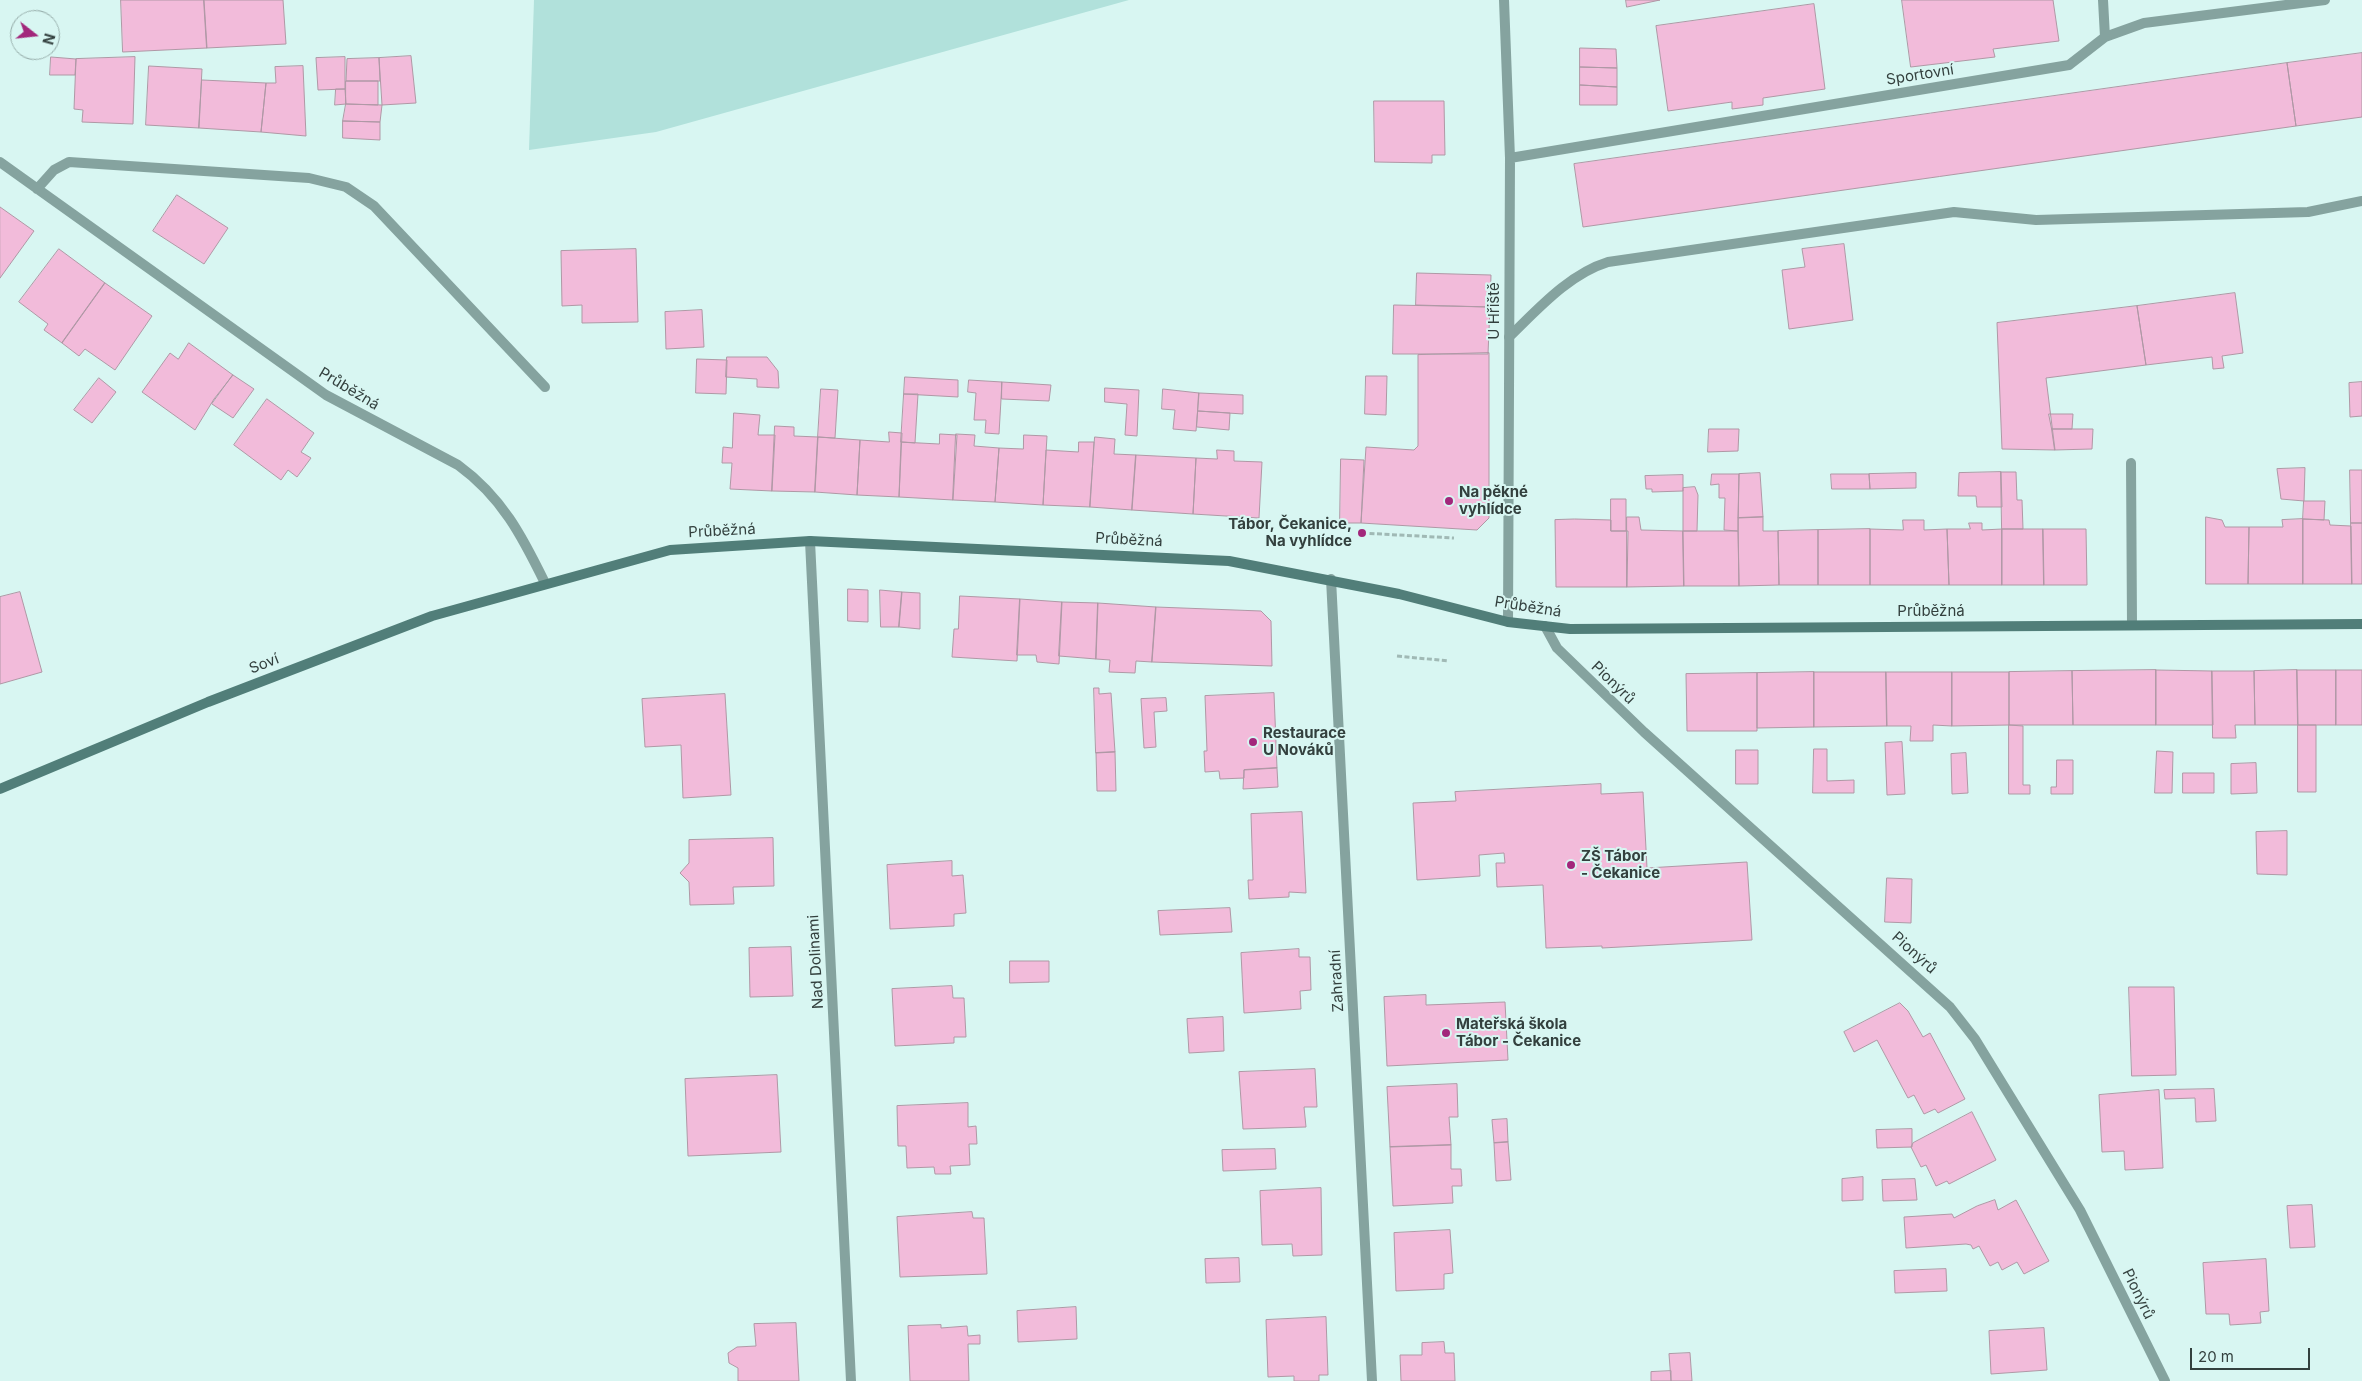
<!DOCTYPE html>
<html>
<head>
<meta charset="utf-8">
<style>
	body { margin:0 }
	#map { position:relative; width:2362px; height:1381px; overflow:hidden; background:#d8f6f2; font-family:Inter,sans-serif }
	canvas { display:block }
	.north { position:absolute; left:10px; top:10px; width:50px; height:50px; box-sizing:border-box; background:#d8f6f2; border:1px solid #96adaa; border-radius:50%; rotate:106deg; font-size:14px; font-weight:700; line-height:20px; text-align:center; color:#33403e }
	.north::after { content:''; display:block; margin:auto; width:18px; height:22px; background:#a2277b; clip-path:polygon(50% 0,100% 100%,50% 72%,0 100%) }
	.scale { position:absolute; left:2190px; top:1348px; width:120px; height:22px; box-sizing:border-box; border:2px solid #33403e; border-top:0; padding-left:6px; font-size:15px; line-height:18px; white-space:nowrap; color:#33403e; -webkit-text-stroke:4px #d8f6f2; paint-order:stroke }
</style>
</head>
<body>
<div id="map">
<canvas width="2362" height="1381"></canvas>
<div class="north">N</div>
<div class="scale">20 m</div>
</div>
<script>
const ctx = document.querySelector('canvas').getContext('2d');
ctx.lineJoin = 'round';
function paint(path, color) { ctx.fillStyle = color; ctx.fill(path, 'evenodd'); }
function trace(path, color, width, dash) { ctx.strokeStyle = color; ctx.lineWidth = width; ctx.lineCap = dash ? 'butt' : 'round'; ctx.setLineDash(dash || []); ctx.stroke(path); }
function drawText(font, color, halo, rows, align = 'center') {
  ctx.font = font + ' Inter,sans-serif'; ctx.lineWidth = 4; ctx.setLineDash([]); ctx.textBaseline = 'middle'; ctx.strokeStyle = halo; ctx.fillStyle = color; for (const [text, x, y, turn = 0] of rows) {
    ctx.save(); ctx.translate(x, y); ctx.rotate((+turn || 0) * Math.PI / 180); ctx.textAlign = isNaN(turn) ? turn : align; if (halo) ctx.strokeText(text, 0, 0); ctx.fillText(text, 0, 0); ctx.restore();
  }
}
paint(new Path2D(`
	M534 0H1129L656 132 529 150Z`), '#b1e1db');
const building = new Path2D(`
	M121 0H204L207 48 123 52Z
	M204 0H283L286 44 207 48Z
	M1626 0H1660L1627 7Z
	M1902 0H2053L2059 41 1993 49 1995 57 1911 67Z
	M1814 4 1825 89 1763 98V105L1732 109V102L1668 111 1656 26Z
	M1580 48 1616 49 1617 68 1580 67Z
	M2362 53V117L2296 126 2287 63Z
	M411 56 416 103 382 105 379 58Z
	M51 57 76 59 75 75H50Z
	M135 57 133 124 82 122 83 110 74 109 76 59Z
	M345 57V89L318 90 316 58Z
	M379 58 380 81H346L347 59Z
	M2287 63 2296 126 1583 227 1574 164Z
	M149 66 202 69 199 128 146 125Z
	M303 66 306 136 261 132 266 83H276L275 67Z
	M1580 67 1617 68V87L1580 85Z
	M202 80 266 83 261 132 199 128Z
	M346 81H378V105L346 104Z
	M1580 85 1617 87V105H1580Z
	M336 89H345L346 104 335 105Z
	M1374 101H1444L1445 155H1432V163L1375 162Z
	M346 104 382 105 380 122 343 121Z
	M343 121 380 122V140L343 138Z
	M177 195 228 228 204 264 153 231Z
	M0 207 34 231 0 278Z
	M1844 244 1853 320 1789 329 1782 270 1805 267 1802 249Z
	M59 249 105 283 62 343 44 330 48 324 19 302Z
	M636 249 638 322 582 323V305L562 306 561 251Z
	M1417 273 1491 275 1490 307 1416 305Z
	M105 283 152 316 115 370 85 349 79 356 62 343Z
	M2235 293 2243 353 2222 356 2224 368 2213 369 2212 357 2146 365 2137 306Z
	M1394 305 1490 307 1488 354H1393Z
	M2137 306 2146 365 2046 378 2055 450 2002 449 1997 323Z
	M702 310 704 347 666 349 665 312Z
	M189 343 233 375 214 399 195 430 142 392 170 353 178 359Z
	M1489 353V518L1477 530 1361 523 1366 447 1414 450 1418 446V355Z
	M727 357H767L778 371 779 388 757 387V379L726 377Z
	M697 359 727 360 726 394 696 393Z
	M233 375 254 389 233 418 212 404Z
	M1366 376H1387L1386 415 1365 414Z
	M905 377 958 380V397L904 394Z
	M99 378 116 392 92 423 74 410Z
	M969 380 1002 382 999 434 985 433 986 420H974L976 393 968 392Z
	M1002 382 1051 385 1049 401 1002 399Z
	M2362 382V416L2350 417 2349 383Z
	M1105 388 1139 390 1137 436 1125 435 1127 404 1105 402Z
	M821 389 838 390 835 438 818 437Z
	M1163 389 1199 393 1196 431 1173 429 1175 410 1162 409Z
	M1199 393 1243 395V414L1198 411Z
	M904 394H918L915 443 901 442Z
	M267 399 314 433 301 452 311 458 297 477 288 470 281 480 234 445Z
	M1198 411 1230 413 1229 430 1197 427Z
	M734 413 760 415 758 435H775L772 491 730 489 732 463H722L723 447 732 448Z
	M2049 414H2073L2072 429H2052Z
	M775 426 794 427V436L818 437 815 492 772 491Z
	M1709 429H1739L1738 451 1708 452Z
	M2052 429H2093L2092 449 2055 450Z
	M889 432 902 433 899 497 857 495 860 440 889 442Z
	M940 434 957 435 953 500 899 497 901 442 939 444Z
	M956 434 975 435 974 446 999 448 995 502 953 500Z
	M1024 435 1047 436 1043 505 995 502 999 448 1023 449Z
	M818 437 860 440 857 495 815 492Z
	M1095 437 1115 439 1114 454 1136 455 1132 510 1090 507Z
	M1079 442H1094L1090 507 1043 505 1046 450 1078 452Z
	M1217 450 1234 451V461L1262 462 1259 518 1193 514 1196 458 1217 459Z
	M1136 455 1196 458 1193 514 1132 510Z
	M1341 459 1364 460 1361 523H1340Z
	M2305 468 2304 501 2281 499 2277 469Z
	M2350 470H2362V523H2351Z
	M2001 472H2016L2017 500H2022L2023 529H2002Z
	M2001 472 2002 507H1977L1976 496H1958L1959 473Z
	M1760 473 1763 517 1738 518 1739 474Z
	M1916 473V488L1870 489 1869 474Z
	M1712 474H1739L1738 531 1724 530 1725 498H1719V484L1711 485Z
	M1831 474H1869L1870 489H1832Z
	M1683 475V491L1652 492V489H1646L1645 476Z
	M1695 487 1698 495 1697 531H1683V488Z
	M1611 499H1626V531H1611Z
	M2304 501H2325L2324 520 2303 519Z
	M1627 517H1639L1641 530 1683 531 1684 586 1627 587Z
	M1763 517V531H1778L1779 585 1739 586 1738 518Z
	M2206 517 2222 520 2225 527H2249L2248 584H2206Z
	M1575 519 1611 520V531H1628L1627 587H1556L1555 520Z
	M2303 519V584H2248L2249 527H2283L2282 520Z
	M2303 519 2329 520 2330 525 2351 526 2352 584H2303Z
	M1903 520H1924V530L1947 529 1949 585H1870V529L1903 530Z
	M1969 523H1982V530L2002 529V585H1949L1947 529H1970Z
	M2351 523H2362V584H2352Z
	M1870 529V585H1818V530Z
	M2002 529H2043L2044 585H2002Z
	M2043 529H2086L2087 585H2044Z
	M1818 530V585H1779L1778 531Z
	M1683 531H1738L1739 586H1684Z
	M848 589 868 590V622L848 621Z
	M880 590 902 592 899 627H881Z
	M20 592 42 672 0 684V597Z
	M902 592 920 593V629L899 627Z
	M960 596 1020 599 1017 661 952 657 954 629H958Z
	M1020 599 1062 602 1059 664 1037 662 1036 655H1017Z
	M1062 602 1098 603 1096 659 1059 656Z
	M1098 603 1156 607 1152 662 1136 661 1135 673 1109 672 1110 660 1096 659Z
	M1156 607 1261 611 1271 621 1272 666 1152 662Z
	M2156 670 2212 671 2213 725H2156Z
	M2156 670V725H2073L2072 671Z
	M2297 670 2298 725H2255L2254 671Z
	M2297 670H2336V725H2298Z
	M2336 670H2362V725H2336Z
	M2072 671 2073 725H2009V672Z
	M2212 671H2254L2255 725H2235L2236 738H2213Z
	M1814 672H1886L1887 726 1814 727Z
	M1814 672V727L1757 728V673Z
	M1886 672H1952V726L1933 725V741H1910L1911 726H1887Z
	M1952 672H2009V725L1952 726Z
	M1757 673V731H1687L1686 674Z
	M1094 688H1099V694L1111 693 1115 752 1096 753Z
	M1274 693 1277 768 1244 770V778L1220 779 1219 771 1205 772 1204 751H1207L1205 696Z
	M725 694 731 795 683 798 681 745 645 747 642 699Z
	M1166 698 1167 711 1154 712 1156 747 1144 748 1141 699Z
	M2009 725 2023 726V785H2030V794H2009Z
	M2298 725H2316V792H2298Z
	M1902 742 1905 794 1887 795 1885 743Z
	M1814 749H1827V781L1854 780V793H1813Z
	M1736 750H1758V784H1736Z
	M2157 751 2173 752 2172 793H2155Z
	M1115 752 1116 791H1097L1096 753Z
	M1966 753 1968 793 1952 794 1951 754Z
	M2057 760H2073V794H2051V787H2056Z
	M2256 763 2257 793 2231 794V764Z
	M1277 768 1278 787 1243 789 1244 770Z
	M2183 773H2214V793H2183Z
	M1601 784V794L1643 792 1647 868 1747 862 1752 940 1602 948V946L1546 948 1543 885 1497 887 1496 863H1505L1504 853 1479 855 1480 876 1417 880 1413 803 1456 801 1455 792Z
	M1302 812 1306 893 1289 892V897L1249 899 1248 880H1253L1251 814Z
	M2287 831V875L2257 874 2256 832Z
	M773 838 774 886 733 887 734 904 690 905 689 882 680 873 689 863V840Z
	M952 861V876L963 875 966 913 954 914V926L890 929 887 865Z
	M1887 878 1912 879 1911 923 1885 922Z
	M1230 908 1232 932 1160 935 1158 911Z
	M791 947 793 996 750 997 749 948Z
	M1299 949V957H1310L1311 990 1300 991 1301 1009 1244 1013 1241 953Z
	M1010 961H1049V982L1010 983Z
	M952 986 953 998H964L966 1037H954V1043L895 1046 892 989Z
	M2129 987H2174L2176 1075 2132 1076Z
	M1426 995V1005L1505 1002 1508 1060 1387 1066 1384 997Z
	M1900 1003 1908 1011 1923 1037 1930 1033 1965 1099 1938 1113 1935 1109 1924 1114 1914 1095 1908 1098 1877 1040 1854 1052 1844 1032Z
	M1223 1017 1224 1051 1189 1053 1187 1019Z
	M1315 1069 1317 1107H1304L1306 1127 1243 1129 1239 1072Z
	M777 1075 781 1152 688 1156 685 1079Z
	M1457 1084 1458 1117H1449L1451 1145 1390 1147 1387 1087Z
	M2214 1089 2216 1121 2196 1122 2195 1098 2165 1099 2164 1090Z
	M2159 1090 2163 1168 2125 1170 2124 1151 2102 1152 2099 1095Z
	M968 1103V1127L976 1126 977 1144H969L970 1165 950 1166 951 1174H935L934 1167 907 1168 906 1146H898L897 1106Z
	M1972 1112 1996 1160 1949 1184 1947 1181 1936 1186 1926 1165 1921 1167 1911 1147 1913 1143Z
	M1507 1119 1508 1142 1494 1143 1492 1120Z
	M1912 1129V1147L1877 1148 1876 1130Z
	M1508 1142 1511 1180 1496 1181 1494 1143Z
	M1451 1145V1169H1461L1462 1186H1452L1453 1203 1393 1206 1390 1147Z
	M1275 1149 1276 1169 1223 1171 1222 1150Z
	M1863 1177V1200L1842 1201V1179Z
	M1915 1179 1917 1200 1883 1201 1882 1180Z
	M1321 1188 1322 1255 1293 1256 1292 1244 1262 1245 1260 1191Z
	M1995 1200 1998 1210 2016 1200 2049 1261 2024 1274 2017 1262 2002 1270 1998 1262 1990 1266 1979 1246 1973 1249 1971 1245 1966 1244 1906 1248 1904 1217 1952 1214 1954 1218 1977 1206Z
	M2312 1205 2315 1247 2290 1248 2287 1206Z
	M972 1212 973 1218H984L987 1274 900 1277 897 1217Z
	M1450 1230 1453 1273 1444 1274V1289L1396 1291 1394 1233Z
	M1239 1258 1240 1282 1206 1283 1205 1259Z
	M2266 1259 2269 1311 2260 1312 2261 1323 2230 1325 2229 1314H2206L2203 1263Z
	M1946 1269 1947 1291 1895 1293 1894 1271Z
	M1076 1307 1077 1339 1018 1342 1017 1311Z
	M1326 1317 1328 1375H1319V1381H1294V1376L1268 1377 1266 1320Z
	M796 1323 799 1381H738V1368L729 1363 728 1353 737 1347 756 1346 754 1324Z
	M941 1325V1328L967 1326 968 1336 980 1335V1344H968L969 1381H910L908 1326Z
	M2044 1328 2047 1370 1991 1374 1989 1331Z
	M1444 1342 1445 1353H1454L1455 1381H1401L1400 1355H1422V1343Z
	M1690 1353 1692 1381H1671L1669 1354Z
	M1671 1371V1381H1651V1372Z`);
paint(building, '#f2bbda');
trace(building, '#af98a5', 1);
trace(new Path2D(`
	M1362 533 1454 538
	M1397 656 1449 661`), '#a0b9b5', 3, [5, 2.5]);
trace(new Path2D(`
	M1509 337C1538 309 1569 274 1608 262L1954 212 2036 220 2308 212 2362 201
	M2131 463 2132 625`), '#85a39f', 10);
trace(new Path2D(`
	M1504 0 1510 158 1508 622
	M2103 0 2105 37
	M1510 158 2069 65 2105 37 2144 23 2325 0
	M0 162 326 395 458 465C502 497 522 536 545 583
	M37 189 54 170 69 162 309 178 346 187 374 206 545 387
	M810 541 851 1381
	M1331 579 1372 1381
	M1545 626 1557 648 1644 732 1950 1007 1975 1039 2080 1210 2165 1381`), '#85a39f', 10);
trace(new Path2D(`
	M0 789 208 702 432 616 670 550 810 541 1229 561 1399 594 1508 622 1570 629 2362 624`), '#517e79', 10);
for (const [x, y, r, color] of [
	[1449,501,5,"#a2277b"],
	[1362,533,5,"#a2277b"],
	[1253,742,5,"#a2277b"],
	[1571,865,5,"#a2277b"],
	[1446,1033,5,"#a2277b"]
]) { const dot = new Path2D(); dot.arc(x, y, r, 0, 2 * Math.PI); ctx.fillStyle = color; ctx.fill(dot); trace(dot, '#d8f6f2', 2); }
drawText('15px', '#33403e', '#d8f6f2', [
	["Sportovní",1920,75,-9],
	["U Hřiště",1494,311,-90],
	["Průběžná",349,389,31],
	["Průběžná",722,531,-3],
	["Průběžná",1129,540,3],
	["Průběžná",1528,607,9],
	["Průběžná",1931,611],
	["Soví",264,664,-21],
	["Pionýrů",1613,683,44],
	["Pionýrů",1914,953,42],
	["Nad Dolinami",816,962,-93],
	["Zahradní",1337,981,-93],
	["Pionýrů",2138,1294,64]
]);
drawText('bold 15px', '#33403e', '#d8f6f2', [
	["Na pěkné",1459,492],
	["vyhlídce",1459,509],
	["Tábor, Čekanice,",1352,524,"right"],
	["Na vyhlídce",1352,541,"right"],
	["Restaurace",1263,733],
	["U Nováků",1263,750],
	["ZŠ Tábor",1581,856],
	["- Čekanice",1581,873],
	["Mateřská škola",1456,1024],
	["Tábor - Čekanice",1456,1041]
], 'left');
</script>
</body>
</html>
